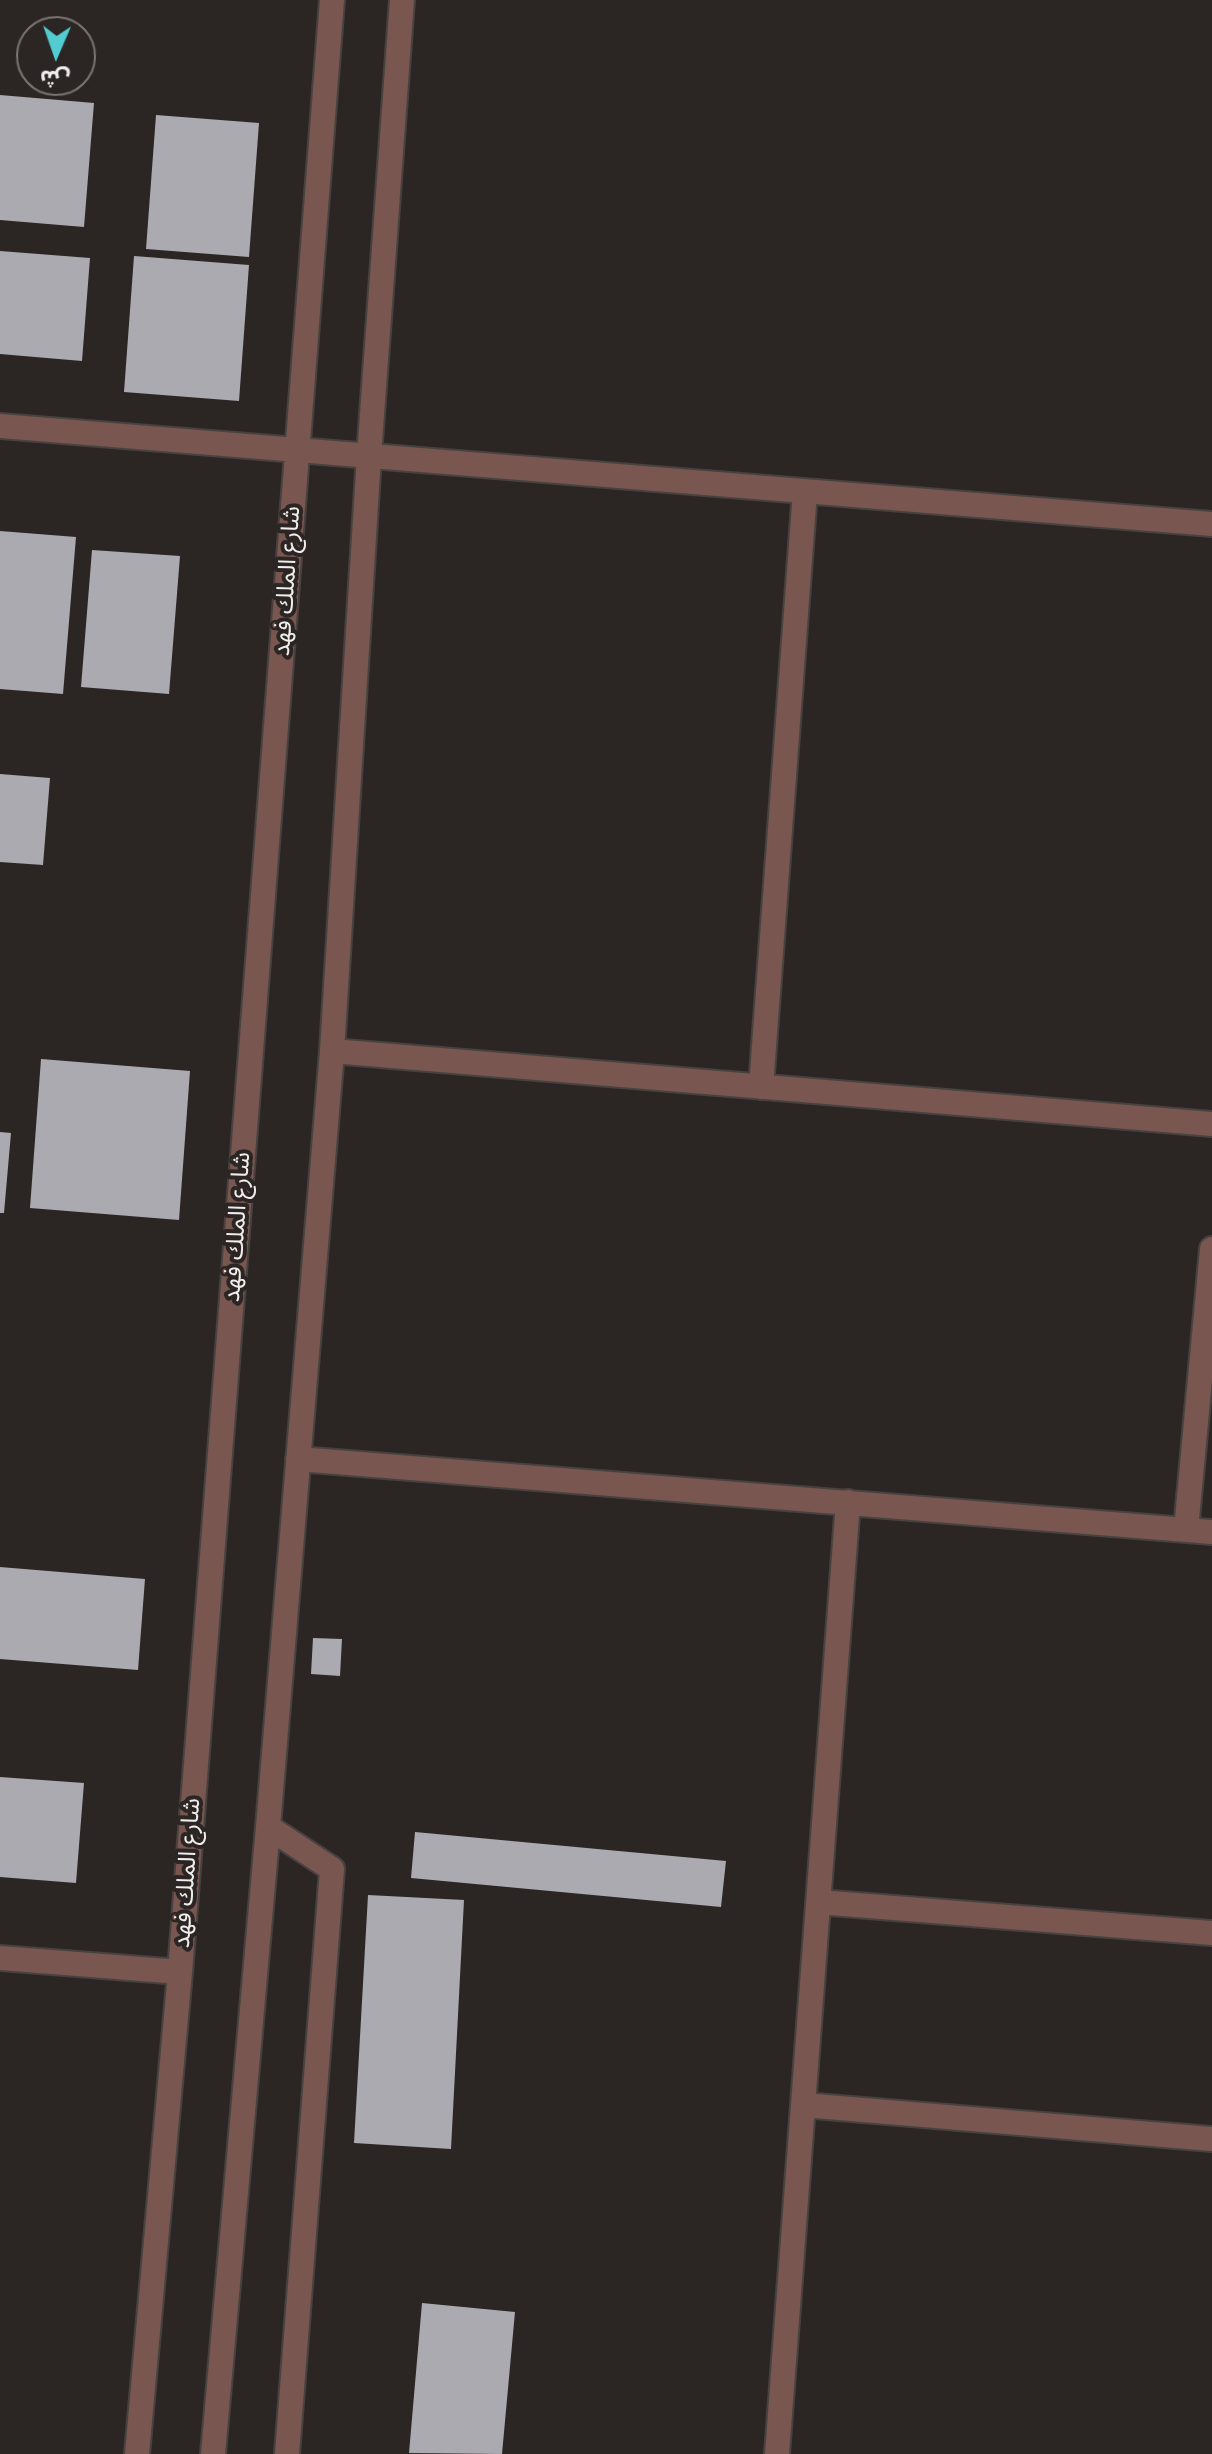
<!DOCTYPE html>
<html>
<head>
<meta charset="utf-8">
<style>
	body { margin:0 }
	#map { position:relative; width:1212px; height:2454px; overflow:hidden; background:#2b2624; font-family:Poppins,"Noto Sans Arabic",sans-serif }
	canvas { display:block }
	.north { position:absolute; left:16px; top:16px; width:80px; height:80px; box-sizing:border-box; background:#2b2624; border:2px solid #7a7674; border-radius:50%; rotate:182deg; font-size:22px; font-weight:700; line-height:32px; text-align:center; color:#f0edec }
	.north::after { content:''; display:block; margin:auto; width:28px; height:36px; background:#52ccd0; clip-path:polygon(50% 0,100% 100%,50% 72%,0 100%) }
</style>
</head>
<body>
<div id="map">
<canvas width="1212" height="2454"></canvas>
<div class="north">ش</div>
</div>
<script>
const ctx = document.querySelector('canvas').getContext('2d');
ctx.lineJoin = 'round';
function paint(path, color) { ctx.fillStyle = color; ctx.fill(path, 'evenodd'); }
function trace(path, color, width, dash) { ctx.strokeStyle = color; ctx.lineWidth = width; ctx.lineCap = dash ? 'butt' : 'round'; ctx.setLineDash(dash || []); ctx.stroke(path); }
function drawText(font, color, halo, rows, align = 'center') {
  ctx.font = font + ' Poppins,"Noto Sans Arabic",sans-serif'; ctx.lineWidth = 8; ctx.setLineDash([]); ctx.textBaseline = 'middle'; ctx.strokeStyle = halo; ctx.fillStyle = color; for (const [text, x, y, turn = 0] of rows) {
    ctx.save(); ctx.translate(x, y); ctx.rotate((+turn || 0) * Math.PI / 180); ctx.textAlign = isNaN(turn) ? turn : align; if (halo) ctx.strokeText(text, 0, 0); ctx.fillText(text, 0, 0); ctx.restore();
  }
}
paint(new Path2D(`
	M0 95 94 103 84 227 0 220Z
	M156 115 259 123 249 257 146 249Z
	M0 251 90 258 82 361 0 354Z
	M134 256 249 265 239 401 124 392Z
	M0 531 76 537 63 694 0 689Z
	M92 550 180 556 169 694 81 687Z
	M0 774 50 778 43 865 0 862Z
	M41 1059 190 1071 179 1220 30 1208Z
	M0 1132 11 1133 4 1213H0Z
	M0 1567 145 1579 138 1670 0 1659Z
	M313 1638 342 1639 340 1676 311 1674Z
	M0 1777 84 1783 76 1883 0 1877Z
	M415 1832 726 1861 721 1907 411 1878Z
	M368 1895 464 1900 451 2149 354 2143Z
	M422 2303 515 2312 502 2454 409 2453Z`), '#abaab0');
const minor = new Path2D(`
	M0 426 1212 524
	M332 1051 1212 1124
	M761 1087 805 491
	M298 1459 1212 1532
	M1186 1530 1212 1249
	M268 1827 332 1869 287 2454
	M818 1902 1212 1933
	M0 1958 180 1972
	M803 2105 1212 2139
	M137 2454 180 1972 332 0
	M213 2454 268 1827 332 1051 369 456 402 0
	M777 2454 848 1502`);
trace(minor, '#474240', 28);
trace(minor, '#79564f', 24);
drawText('24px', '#f0edec', '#2b2624', [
	["شارع الملك فهد",288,581,-86],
	["شارع الملك فهد",238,1227,-86],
	["شارع الملك فهد",188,1873,-86]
]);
</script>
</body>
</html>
